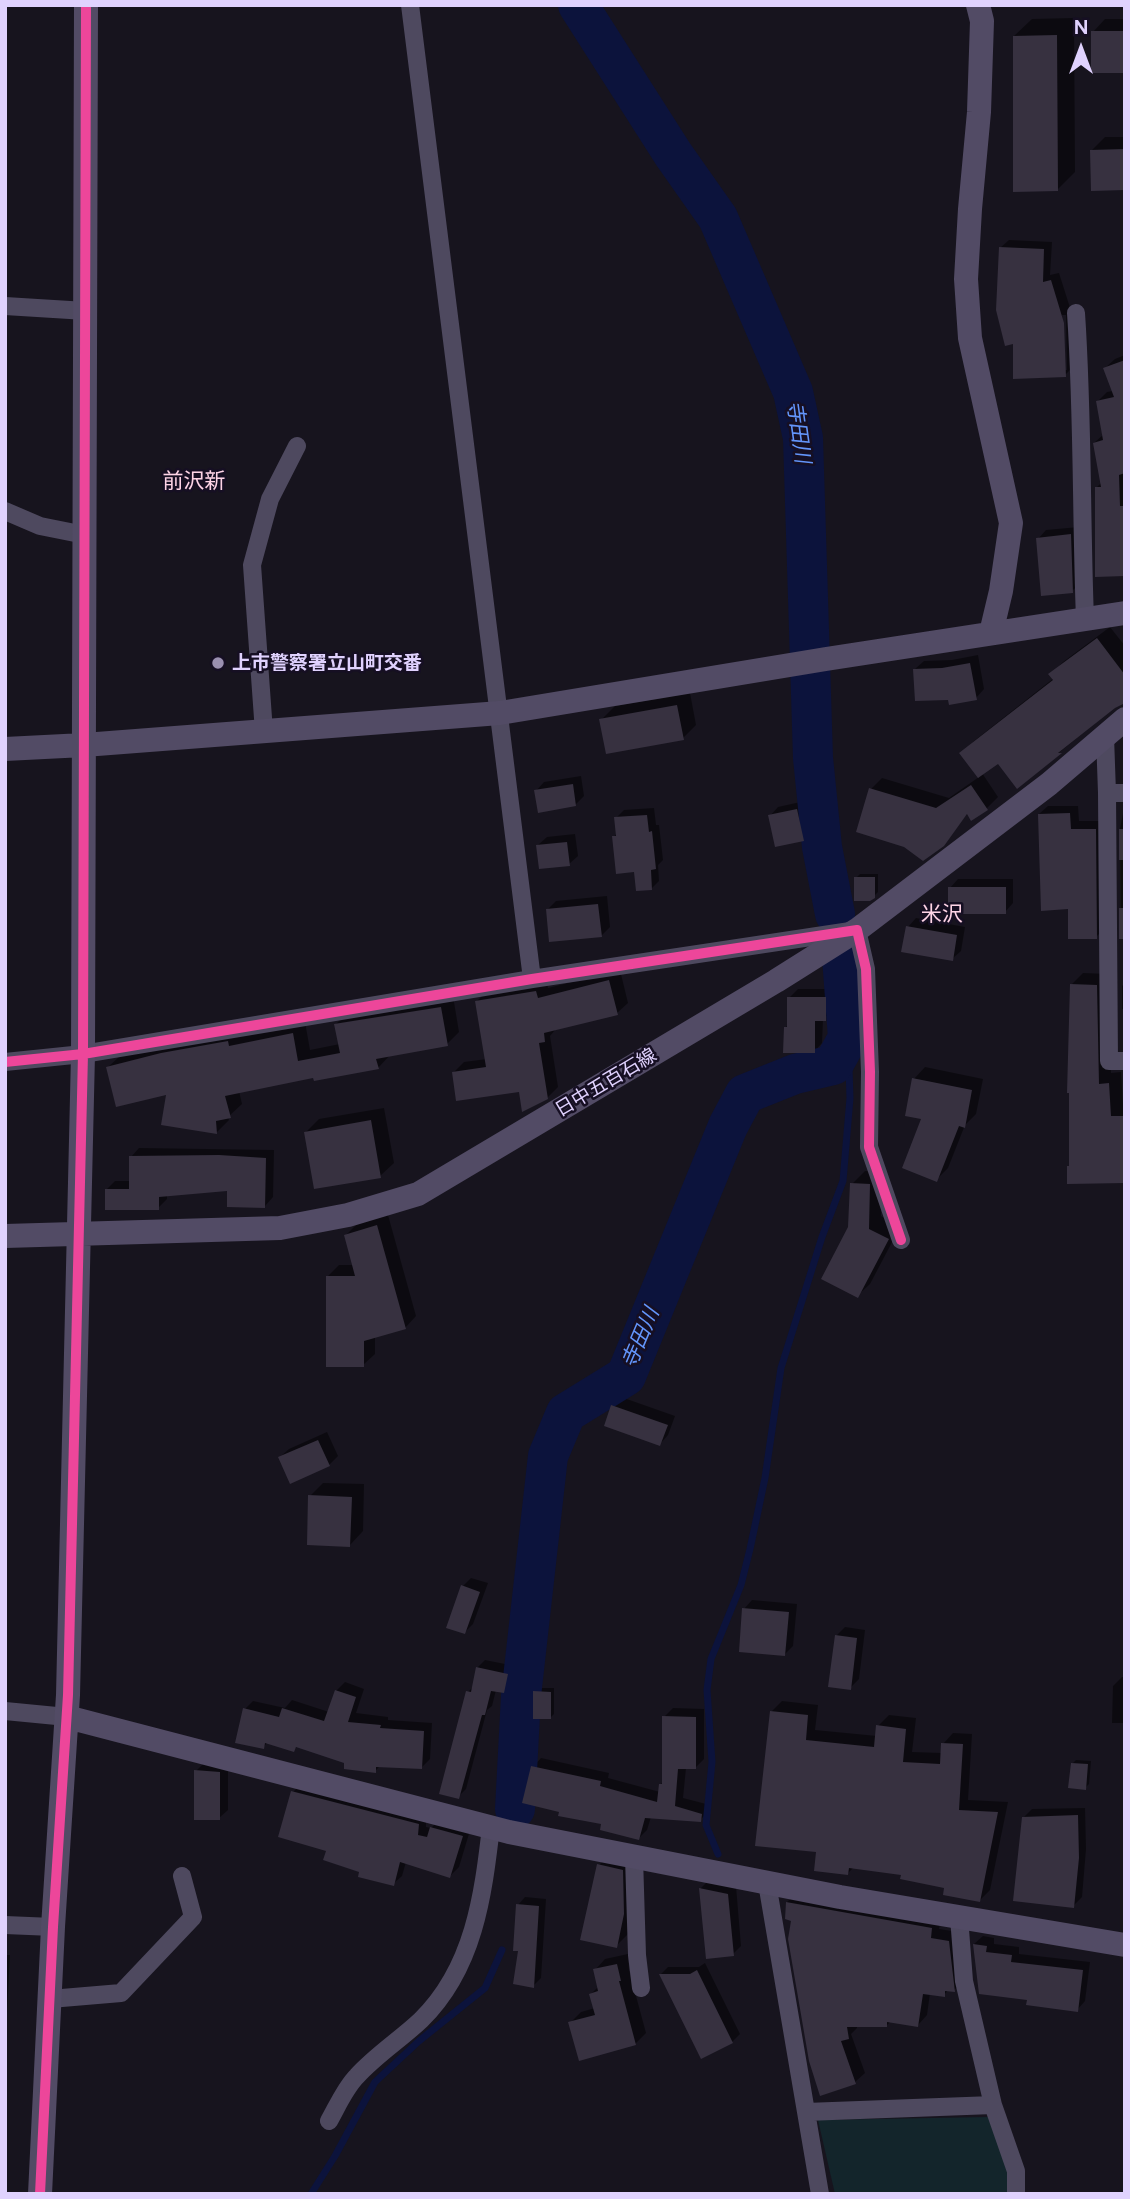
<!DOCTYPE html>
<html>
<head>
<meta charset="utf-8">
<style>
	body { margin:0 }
	#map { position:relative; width:1130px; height:2199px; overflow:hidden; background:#17141e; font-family:Figtree,sans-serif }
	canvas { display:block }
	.frame { position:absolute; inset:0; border:7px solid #e0d2fe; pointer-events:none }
	.north { position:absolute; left:1046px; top:14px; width:70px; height:70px; -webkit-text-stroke:5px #160f23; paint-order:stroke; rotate:0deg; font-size:19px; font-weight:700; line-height:28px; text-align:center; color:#e0d2fe }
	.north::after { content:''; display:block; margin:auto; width:24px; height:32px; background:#e0d2fe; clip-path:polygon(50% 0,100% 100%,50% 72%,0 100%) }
</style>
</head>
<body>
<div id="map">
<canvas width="1130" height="2199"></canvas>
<div class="frame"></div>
<div class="north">N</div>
</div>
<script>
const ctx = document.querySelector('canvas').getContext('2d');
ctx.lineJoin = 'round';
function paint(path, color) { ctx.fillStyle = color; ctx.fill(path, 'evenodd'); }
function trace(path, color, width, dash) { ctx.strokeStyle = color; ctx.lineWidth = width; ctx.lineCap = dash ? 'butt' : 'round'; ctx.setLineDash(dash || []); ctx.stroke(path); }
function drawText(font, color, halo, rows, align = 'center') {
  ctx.font = font + ' Figtree,"Noto Sans JP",sans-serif'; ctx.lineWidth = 5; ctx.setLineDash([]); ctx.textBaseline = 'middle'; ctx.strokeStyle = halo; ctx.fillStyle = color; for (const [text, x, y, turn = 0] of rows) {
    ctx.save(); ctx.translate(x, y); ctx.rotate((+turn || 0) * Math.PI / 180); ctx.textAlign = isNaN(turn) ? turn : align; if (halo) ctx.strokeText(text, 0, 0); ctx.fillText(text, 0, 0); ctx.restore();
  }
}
paint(new Path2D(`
	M988 2117 1009 2170V2194H835L818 2120Z`), '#13252b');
paint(new Path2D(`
	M1074 18 1075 172 1057 190 1014 36 1032 19Z
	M1105 19H1125V71L1093 32Z
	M1105 137H1125V188L1092 150Z
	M1009 240 1052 242 1050 275 1059 273 1072 314 1073 367 1065 375 1000 248ZM1062 315H1066L1067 370H1064Z
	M1125 355V574L1096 488 1102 482 1094 443 1104 434 1097 402 1107 392 1113 391 1105 368 1115 359Z
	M1079 527 1081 582 1072 591 1038 539 1046 530Z
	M1110 627 1125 646V699L1018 786 998 761 982 773 998 797 986 809 968 813 942 844 871 789 882 778 949 798 979 777 962 753 974 741 1054 678 1051 674 1063 662Z
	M978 655 984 689 976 698H949L915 669 924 661 952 660Z
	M690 693 696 725 683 738 601 720 615 706Z
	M581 776 584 796 575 805 536 791 544 782Z
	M805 801 811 831 803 839 770 816 778 807Z
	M1125 803V937H1121L1120 829Z
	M1048 806H1078L1079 821H1103L1104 929 1096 937 1070 907 1039 814Z
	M654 808 656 825H659L663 860 658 865 659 881 651 889 614 837 617 833 616 818 624 810Z
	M575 834 578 856 569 864 538 845 547 837Z
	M860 874H878V892L874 896 856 878Z
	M958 879H1013V903L1005 912 950 888Z
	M607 896 610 927 601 936 547 910 556 901Z
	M916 918 965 927 961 951 952 959 908 927Z
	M620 970 628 1003 617 1013 555 1030 550 1036 558 1087 547 1098 453 1073 464 1062 487 1059 477 1001 487 991 547 981 548 988Z
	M1083 973 1108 974 1111 1073 1121 1072 1123 1105H1125V1181L1071 1164V985Z
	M1125 983V1009H1122V986Z
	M798 989H834V1010L823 1019 822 1043 814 1052 785 1028 789 1024V998Z
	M453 996 459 1032 447 1044 391 1054 378 1068 314 1076 239 1091 242 1104 228 1117 229 1120 217 1132 168 1092 107 1068 120 1056 305 1022 310 1050 340 1044 336 1024 348 1012Z
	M925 1067 983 1079 976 1114 965 1125 948 1168 936 1180 914 1079Z
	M384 1108 394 1163 380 1176 306 1132 319 1119Z
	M139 1148 274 1150 273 1197 265 1206 229 1189 167 1194V1199L158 1208 106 1190 115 1181H131V1157Z
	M865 1171 881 1172V1216L900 1227 870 1284 857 1296 850 1228 852 1184Z
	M388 1215 416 1316 405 1328 375 1336V1354L363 1365 327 1277 339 1265H354L346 1235 357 1224Z
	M621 1397 675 1416 668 1435 660 1444 613 1406Z
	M327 1432 338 1456 329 1465 280 1457 289 1449Z
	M323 1483 364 1484 363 1531 350 1545 310 1496Z
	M471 1578 488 1583 473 1624 465 1632 463 1586Z
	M752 1600 797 1604 793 1646 785 1654 744 1609Z
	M845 1627 865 1630 859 1679 850 1688 836 1636Z
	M485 1660 515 1666 511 1684 503 1692 496 1690 492 1706 487 1710 466 1789 458 1797 468 1692 474 1686 477 1668Z
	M1122 1677H1125V1723H1112L1113 1686Z
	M345 1682 364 1689 356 1713 388 1717V1720L432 1723 430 1759 421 1768 381 1765 375 1771 298 1746 293 1750 268 1742 263 1747 245 1709 253 1701 285 1708 292 1700 329 1712 336 1691Z
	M538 1688H554V1714L550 1718 535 1692Z
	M782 1701 818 1705 815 1730 877 1736 878 1726 889 1715 916 1718 912 1752 942 1753 943 1744 953 1733 972 1734 968 1800 1008 1802 990 1890 980 1900 947 1887 903 1874 854 1867 848 1873 818 1851 771 1712Z
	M673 1708 704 1709V1759L695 1768H686L683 1798 710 1805 709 1811 700 1820 651 1817 647 1830 639 1838 604 1822 561 1811 533 1767 541 1758 609 1773 608 1778 660 1792 661 1784 664 1781V1717Z
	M1076 1760 1091 1761 1089 1784 1085 1788 1072 1764Z
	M205 1762 228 1764V1810L219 1818 196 1771Z
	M302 1783 426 1815V1827L431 1828 440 1819 471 1827 459 1867 450 1876 406 1862 402 1876 393 1884 361 1871 328 1850 293 1792Z
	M1085 1808 1086 1849 1082 1897 1073 1906 1024 1817 1032 1809Z
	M612 1852 636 1857 630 1932 616 1946 599 1865Z
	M709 1880 736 1886 741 1946 733 1954 708 1957 701 1888Z
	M797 1893 941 1919 939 1929 958 1932 964 1981 954 1990 949 1989 944 1995 930 1993 927 2015 918 2025 891 2021 886 2026H857V2028L851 2034 865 2073 855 2082 787 1902Z
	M525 1897 546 1899 541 1978 533 1986 520 1949 518 1905Z
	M983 1936 994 1938V1944L1019 1947V1954L1090 1962 1085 2001 1077 2010 1029 1998 974 1944Z
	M628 1954 629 1970 646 2033 635 2044 570 2023 581 2012 595 2008 591 1994 598 1987 595 1970 605 1959Z
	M5 1955H10L5 2050Z
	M705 1963 740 2034 732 2042 702 2057 661 1974 668 1967H699Z`), '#0007');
trace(new Path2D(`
	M718 1854 706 1825 712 1762 707 1690 711 1659 741 1585 750 1549 765 1478 781 1368 822 1237 843 1181 850 1098 848 1038
	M311 2194 335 2156 375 2082 419 2041 485 1988 502 1950`), '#0c133c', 7);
trace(new Path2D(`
	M578 5 673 154 718 218 793 392 803 438 813 758 822 847 835 914
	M515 1809 521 1696 548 1456 566 1413 626 1376 728 1126 745 1094 795 1074 833 1065 848 1038 842 957`), '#0c133c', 40);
paint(new Path2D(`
	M1091 31H1125V73H1091Z
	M1057 35 1058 191 1013 192V36Z
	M1125 149V190L1091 191 1090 150Z
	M999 247 1044 249 1043 282 1051 280 1064 323 1066 377 1013 379V344L1005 346 996 310Z
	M1125 360V473L1119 475 1120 506H1125V576L1095 577V487H1101L1093 443 1103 440 1096 401 1114 397 1103 368Z
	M1071 534 1073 593 1041 596 1036 538Z
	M1097 638 1125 675V703L1115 708 1058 753H1062L1017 789 998 764 978 778 959 753 1053 680 1048 674Z
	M970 663 977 700 949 705 948 700 915 701 913 669 942 668Z
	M677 705 684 740 606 754 599 719Z
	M573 784 576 806 538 813 534 790Z
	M971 785 988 810 971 821 967 814 944 846 923 861 904 847 856 832 869 788 936 808Z
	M797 809 804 841 775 847 768 815Z
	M1070 813 1071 829H1096L1097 939H1068V909L1041 911 1038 814Z
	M647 815 649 832 652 831 656 869 651 870 652 890 636 891 634 872 616 874 612 836H616L614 817Z
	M1119 829H1125V860H1119Z
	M567 842 570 866 539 869 536 845Z
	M854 877H875V898L870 901H854Z
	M948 887H1006V914H948Z
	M598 904 602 937 549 942 546 909Z
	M1119 908H1125V939H1119Z
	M906 926 957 935 953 961 901 952Z
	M609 980 618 1015 544 1033 545 1042 539 1043 548 1099 522 1112 519 1092 456 1101 452 1072 486 1067 475 1001 536 991 538 998Z
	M1070 984 1097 985 1099 1084 1109 1083 1111 1116H1125V1183L1067 1184V1166H1069V1093H1067Z
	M787 997H826V1021H815V1053H783L784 1027H787Z
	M441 1007 448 1046 376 1059 379 1069 314 1081 313 1078 225 1096 231 1118 216 1121 217 1134 161 1125 166 1095 116 1107 106 1067 161 1053 228 1041 229 1046 293 1033 298 1061 340 1053 334 1024Z
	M912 1078 972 1090 965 1128 959 1126 937 1182 902 1168 921 1119 905 1116Z
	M371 1120 381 1178 314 1189 304 1132Z
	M219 1155 266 1158 265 1208 227 1207V1191L159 1197V1210H105V1189H129V1156Z
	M850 1183 870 1184 869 1229 889 1239 858 1298 821 1279 848 1227Z
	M377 1225 406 1329 364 1341V1367H326V1276H355L344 1235Z
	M611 1405 668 1425 660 1446 604 1426Z
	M318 1440 330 1466 290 1484 278 1457Z
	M308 1495 352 1497 350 1547 307 1545Z
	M461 1585 480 1592 465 1634 446 1628Z
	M742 1608 789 1612 785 1656 739 1652Z
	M835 1635 857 1638 851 1690 828 1687Z
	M476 1667 508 1674 504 1693 491 1691 485 1715H482L459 1799 439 1794 466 1691 471 1692Z
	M335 1690 356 1697 348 1722 381 1725 380 1728 424 1731 422 1769 376 1767V1773L344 1769V1763L296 1747 294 1752 265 1743 264 1749 235 1743 243 1708 279 1717 282 1708 324 1721Z
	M533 1691 551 1692V1719H533Z
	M770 1711 808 1715 806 1740 874 1747 876 1725 906 1729 903 1762 940 1764 941 1743 963 1744 959 1810 998 1812 980 1902 943 1895 944 1888 900 1879 901 1875 849 1868 848 1875 814 1871 816 1852 755 1846Z
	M662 1716 696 1717V1769H678L675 1806 702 1814 701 1822 645 1818 639 1840 600 1830 601 1824 558 1816 559 1812 522 1803 531 1766 601 1781 600 1786 657 1802 659 1784H662Z
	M1071 1763 1088 1764 1086 1790 1068 1788Z
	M194 1770 220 1772V1820H194Z
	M291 1791 419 1824 418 1835 427 1837 430 1827 463 1836 450 1878 400 1862 394 1886 358 1877 359 1872 323 1860 326 1851 278 1837Z
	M1078 1815 1079 1858 1074 1908 1013 1901 1022 1817Z
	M597 1864 623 1870 624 1914 617 1948 580 1940Z
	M699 1888 728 1894 734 1956 706 1959Z
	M786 1902 932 1928 931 1938 949 1941 955 1992 945 1991V1997L923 1994 918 2027 887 2022V2027H847L849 2039 841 2041 856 2084 820 2096 809 2061 788 1939 791 1921 785 1919Z
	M516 1904 539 1906 534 1988 513 1984 518 1951H513Z
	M973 1944 987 1946 986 1952 1012 1955 1011 1962 1083 1970 1078 2012 1026 2005 1027 2000 979 1994Z
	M617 1964 621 1981H619L636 2045 579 2061 568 2022 595 2015 589 1994 598 1991 593 1969Z
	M697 1970 733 2043 701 2059 659 1974H690Z`), '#373140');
trace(new Path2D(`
	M410 5 532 979
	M5 306 86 311
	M1076 313C1083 415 1081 517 1085 619
	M5 511 40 526 85 535
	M264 732 252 565 270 499 297 446
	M1105 736 1107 793H1125
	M1107 793 1109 1061H1125
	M5 1062 83 1054 532 979 857 930 866 969 870 1072 869 1147 901 1240
	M5 1711 67 1717
	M634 1857 637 1955 641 1988
	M767 1883 820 2194
	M959 1917 964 1981 993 2105 1016 2171V2194
	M5 1925 53 1927
	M50 1999 121 1993 193 1917 182 1876
	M806 2112 993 2105
	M329 2121C337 2107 345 2088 357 2076 376 2055 401 2039 421 2020 474 1968 483 1896 491 1827`), '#4e495f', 18);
trace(new Path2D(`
	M978 5 982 21 979 112 970 209 966 279 970 338 1011 523 1001 591 991 633
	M5 749 84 745 500 713 826 659 1125 613
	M5 1236 280 1228 348 1215 418 1194 776 981 857 930 1049 784 1125 719
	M67 1717 509 1832 840 1897 1125 1945
	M40 2194 53 1927 68 1695 83 1054 86 5`), '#524b65', 24);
trace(new Path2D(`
	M5 1062 83 1054 532 979 857 930 866 969 870 1072 869 1147 901 1240
	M40 2194 53 1927 68 1695 83 1054 86 5`), '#ed469a', 10);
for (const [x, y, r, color] of [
	[218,663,7,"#9a90b0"]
]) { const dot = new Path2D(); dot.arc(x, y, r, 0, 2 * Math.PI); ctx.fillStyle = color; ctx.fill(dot); trace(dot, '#160f23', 2.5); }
drawText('bold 19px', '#e0d2fe', '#160f23', [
	["上市警察署立山町交番",232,663]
], 'left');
drawText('19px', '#e0d2fe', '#160f23', [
	["日中五百石線",606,1083,-31]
]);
drawText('italic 21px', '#6395fb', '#160f23', [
	["寺田川",798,432,82],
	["寺田川",641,1338,-67]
]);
drawText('21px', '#fed4e6', '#160f23', [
	["前沢新",194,482],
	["米沢",942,915]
]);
</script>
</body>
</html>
